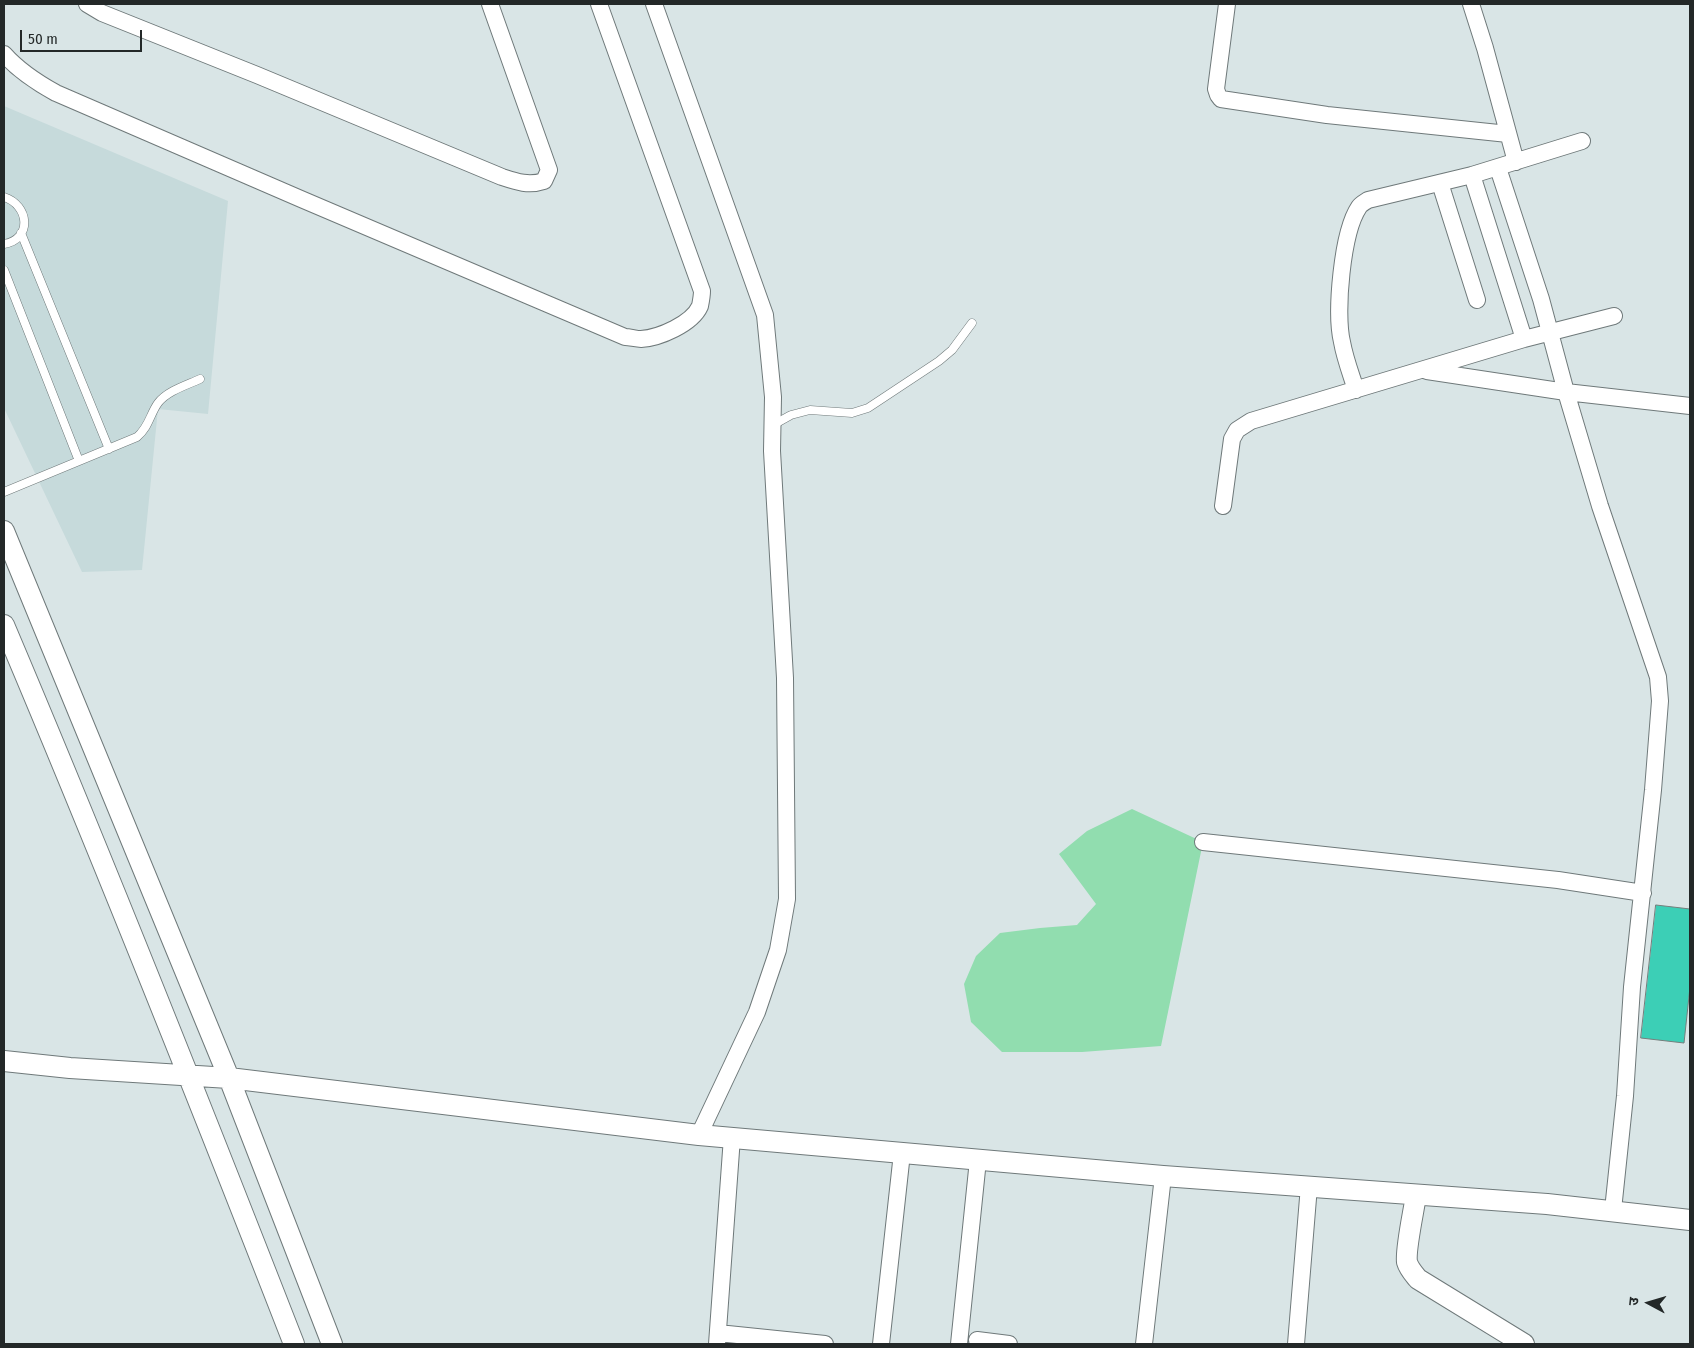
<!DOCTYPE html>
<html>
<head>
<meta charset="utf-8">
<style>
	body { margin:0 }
	#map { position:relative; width:1694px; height:1348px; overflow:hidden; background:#d9e5e6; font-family:"Fira Sans Condensed","Noto Sans Devanagari",sans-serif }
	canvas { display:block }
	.frame { position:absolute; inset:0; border:5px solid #232828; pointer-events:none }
	.north { position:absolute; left:1624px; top:1278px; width:50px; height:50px; -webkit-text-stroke:4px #d9e5e6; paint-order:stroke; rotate:276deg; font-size:14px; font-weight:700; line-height:20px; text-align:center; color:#232828 }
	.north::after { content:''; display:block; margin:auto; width:18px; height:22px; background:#232828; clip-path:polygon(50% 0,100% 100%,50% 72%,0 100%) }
	.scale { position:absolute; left:20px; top:30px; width:122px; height:22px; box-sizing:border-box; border:2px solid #232828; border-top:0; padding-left:6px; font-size:15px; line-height:18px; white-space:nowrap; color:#232828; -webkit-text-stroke:4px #d9e5e6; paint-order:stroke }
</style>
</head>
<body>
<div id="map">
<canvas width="1694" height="1348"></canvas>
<div class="frame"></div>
<div class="north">उ</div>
<div class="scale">50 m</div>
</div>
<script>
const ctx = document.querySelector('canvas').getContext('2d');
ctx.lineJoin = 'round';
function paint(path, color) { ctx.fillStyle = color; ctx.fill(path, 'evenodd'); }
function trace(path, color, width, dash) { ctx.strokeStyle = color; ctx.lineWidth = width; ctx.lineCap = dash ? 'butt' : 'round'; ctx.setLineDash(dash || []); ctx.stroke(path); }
paint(new Path2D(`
	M4 106 228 201 208 414 158 409 142 570 82 572 4 408Z`), '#c6dadb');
paint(new Path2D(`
	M1132 809 1203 842 1161 1046 1082 1052H1002L971 1022 964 984 976 956 1000 933 1040 928 1077 925 1096 904 1059 854 1087 831Z`), '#91ddaf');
const building = new Path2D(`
	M1656 905 1690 909V987L1684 1043 1641 1038Z`);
paint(building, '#3ccfb6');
trace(building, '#747e7c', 1);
const service = new Path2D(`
	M4 197C29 205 33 239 4 244
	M21 233 109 449
	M4 270 79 461
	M773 425 791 415 810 410 852 413 868 408 939 361 952 350 972 323
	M4 492 137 437C149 427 150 414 158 403 167 391 187 385 200 379`);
const minor = new Path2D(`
	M87 4 102 13 257 75 502 177C517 182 529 186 544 181L549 170 490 4
	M654 4 765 315 773 397 772 451 785 678 787 899 778 950 757 1012 699 1135
	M1227 4 1216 89 1218 95 1221 99 1327 115 1508 134
	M1471 4 1485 48 1516 162
	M4 54C19 71 36 82 56 93L301 199 625 337C630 337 636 339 641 339 659 338 692 324 700 306 701 301 702 295 702 291L599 4
	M1498 168 1541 299 1566 392 1600 506 1658 677 1660 701 1653 790 1632 987 1625 1096 1613 1210
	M1472 175 1524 339
	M1440 183 1477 300
	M1427 371 1566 392 1690 406
	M1356 390C1351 374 1345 359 1342 342 1335 313 1342 232 1359 207 1361 204 1365 202 1368 200L1472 175 1582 141
	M1223 506 1232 439 1237 430 1251 421 1524 339 1614 316
	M1203 842 1558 880 1643 893
	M718 1333 825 1344
	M977 1340 1009 1344
	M717 1344 732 1137
	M881 1344 902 1153
	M959 1344 978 1160
	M1144 1344 1163 1176
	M1296 1344 1309 1186`);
const tertiary = new Path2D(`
	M4 531 229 1078 332 1344
	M4 625C105 863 200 1103 294 1344
	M4 1061 70 1068 229 1078 699 1135 1163 1176 1547 1204 1690 1220
	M1416 1195C1414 1210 1405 1250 1407 1262 1409 1269 1414 1274 1418 1279L1524 1344`);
trace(service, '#6f797a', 9);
trace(minor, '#6f797a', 18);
trace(tertiary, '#6f797a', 22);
trace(service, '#fff', 8);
trace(minor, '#fff', 16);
trace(tertiary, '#fff', 20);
</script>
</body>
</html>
